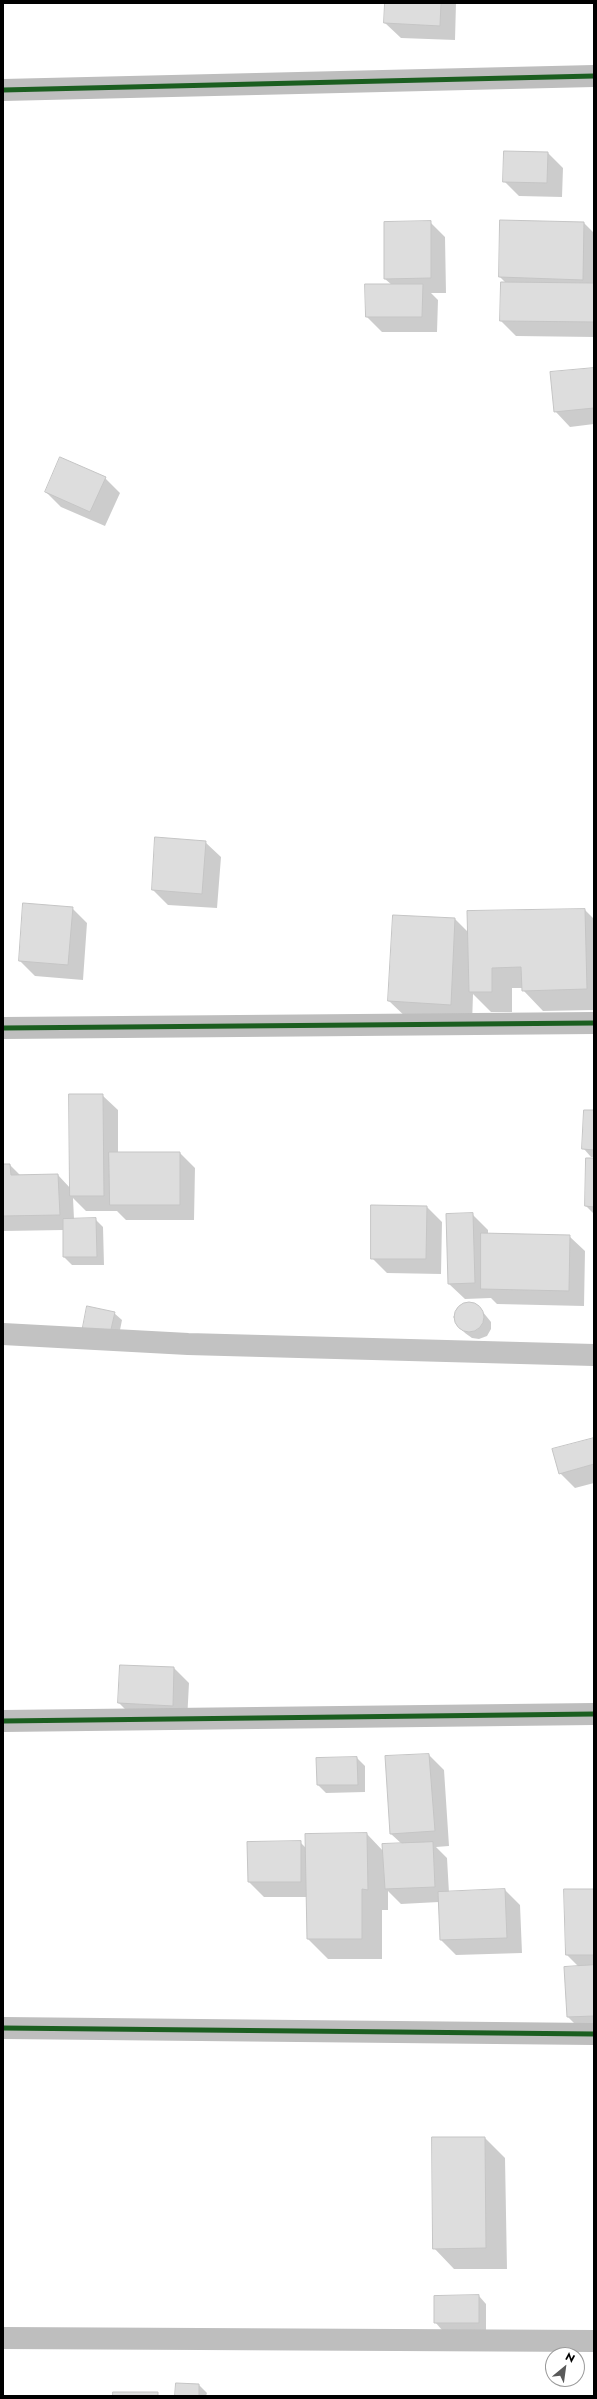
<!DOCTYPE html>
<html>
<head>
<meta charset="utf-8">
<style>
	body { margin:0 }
	#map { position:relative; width:597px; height:2399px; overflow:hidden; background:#fff; font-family:Jost,sans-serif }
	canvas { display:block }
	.frame { position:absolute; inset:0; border:4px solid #000; pointer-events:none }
	.north { position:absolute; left:545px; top:2347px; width:40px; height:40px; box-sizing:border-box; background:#fff; border:1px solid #999; border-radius:50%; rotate:29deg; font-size:11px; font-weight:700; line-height:16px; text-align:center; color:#000 }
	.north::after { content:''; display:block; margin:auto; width:14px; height:18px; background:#595959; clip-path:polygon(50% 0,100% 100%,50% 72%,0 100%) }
</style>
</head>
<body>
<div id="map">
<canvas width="597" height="2399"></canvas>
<div class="frame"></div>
<div class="north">N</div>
</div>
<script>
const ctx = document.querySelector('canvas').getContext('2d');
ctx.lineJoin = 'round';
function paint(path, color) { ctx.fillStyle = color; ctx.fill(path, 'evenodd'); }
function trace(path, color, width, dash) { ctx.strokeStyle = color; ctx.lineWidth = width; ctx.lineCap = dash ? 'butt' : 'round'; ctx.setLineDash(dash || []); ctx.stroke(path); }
paint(new Path2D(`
	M386 3H456L455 40 401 38 385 23Z
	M548 153 563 168 562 197 519 196 504 181Z
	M430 222 445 237 446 293H431L438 300 437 332H382L367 317 392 285 385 279Z
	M584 223 594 233V337L516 336 501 321 506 283 500 277Z
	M594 369V424L570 427 555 411Z
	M105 478 120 493 105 526 61 507 46 492Z
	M205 842 221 857 217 908 168 905 153 890Z
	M72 908 87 923 83 980 35 976 20 961Z
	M585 910 594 919V1010L543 1011 523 990 522 988H512V1012H491L473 994 472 1025 410 1021 389 1001 394 916 455 919 469 933Z
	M102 1095 118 1110V1153H180L195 1168 194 1220H126L117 1211H86L73 1198 74 1219H95L103 1227 104 1265H72L64 1257V1230L3 1231V1165H10L21 1176 58 1175 71 1189Z
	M594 1111V1157H591L584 1149Z
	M594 1159V1214L586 1206Z
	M427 1207 442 1222 441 1274 387 1273 372 1258Z
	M472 1214 488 1230V1234L569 1236 585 1251 584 1306 497 1304 491 1298 465 1299 449 1284Z
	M471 1303 478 1306 491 1322V1329L487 1336 479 1339 472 1338 465 1333 457 1324 455 1317 457 1309 463 1304Z
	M88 1307 114 1313 122 1320 117 1345Z
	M594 1439V1483L575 1488 560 1473Z
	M174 1668 189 1683 187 1721 134 1718 119 1703Z
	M429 1755 444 1770 449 1846 436 1847 447 1858 449 1893 505 1890 520 1905 522 1953 456 1955 441 1940 439 1902 401 1904 388 1891V1910H382V1959H328L308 1939 307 1897H264L249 1882 300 1842 306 1848 367 1834 384 1852 402 1844 391 1834Z
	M357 1758 365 1766V1792L326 1793 318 1785 317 1759Z
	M594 1890V2032H583L568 2017 579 1967 567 1955Z
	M485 2138 505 2158 507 2269H454L434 2248Z
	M479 2296 486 2304V2330H442L435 2322Z
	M199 2385 207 2393 206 2396H176Z`), '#0003');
const building = new Path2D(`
	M385 3H441L440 26 384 23Z
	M504 151 548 152 547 183 503 182Z
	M500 220 584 222 583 280 499 277Z
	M431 221V278L384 279V222Z
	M501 282 594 283V322L500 321Z
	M365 284H423L422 317H366Z
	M594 368V408L554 412 550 372Z
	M60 457 106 477 90 512 45 492Z
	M155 837 206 841 202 894 152 890Z
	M23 903 73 907 68 965 19 961Z
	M585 909 587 989 522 991 521 967 492 968V992H469L467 911Z
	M393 915 455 918 451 1005 388 1001Z
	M69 1094H103L104 1196H70Z
	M584 1110H594V1150L582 1149Z
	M109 1152H180V1205H110Z
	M586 1158H594V1207L585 1206Z
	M3 1164H10L11 1175 58 1174 60 1215 3 1216Z
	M371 1205 427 1206 426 1259H371Z
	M473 1213 475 1283 448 1284 446 1214Z
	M96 1218 97 1257H63V1219Z
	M481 1233 570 1235 569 1291 481 1289Z
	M454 1317a15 15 0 1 1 30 0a15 15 0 1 1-30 0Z
	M87 1306 115 1312 109 1338 82 1332Z
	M594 1438V1464L559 1474 552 1449Z
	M120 1665 174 1667 173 1706 118 1703Z
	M429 1754 435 1831 390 1834 385 1756Z
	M357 1757 358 1785H317L316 1758Z
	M367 1833 368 1890 362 1889V1939H307L305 1834Z
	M301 1841V1882H248L247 1842Z
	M433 1842 435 1887 385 1889 382 1844Z
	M505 1889 507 1938 440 1940 438 1892Z
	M564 1889H594V1955H566Z
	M594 1965V2016L567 2017 564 1967Z
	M432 2137H485L486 2248 433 2249Z
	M479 2295V2323H434V2296Z
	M176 2383 199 2384V2396H175Z
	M113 2392H158V2396H113Z`);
paint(building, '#ddd');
trace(building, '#c5c5c5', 1);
trace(new Path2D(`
	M3 90 594 76
	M3 1028 594 1023
	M3 1721 594 1714
	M3 2028 594 2034
	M3 2338 594 2341`), '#bebebe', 22);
trace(new Path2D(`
	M3 1334 188 1344 594 1355`), '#c2c2c2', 22);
trace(new Path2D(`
	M3 90 594 76
	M3 1028 594 1023
	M3 1721 594 1714
	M3 2028 594 2034`), '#1b5e20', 5);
</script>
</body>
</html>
